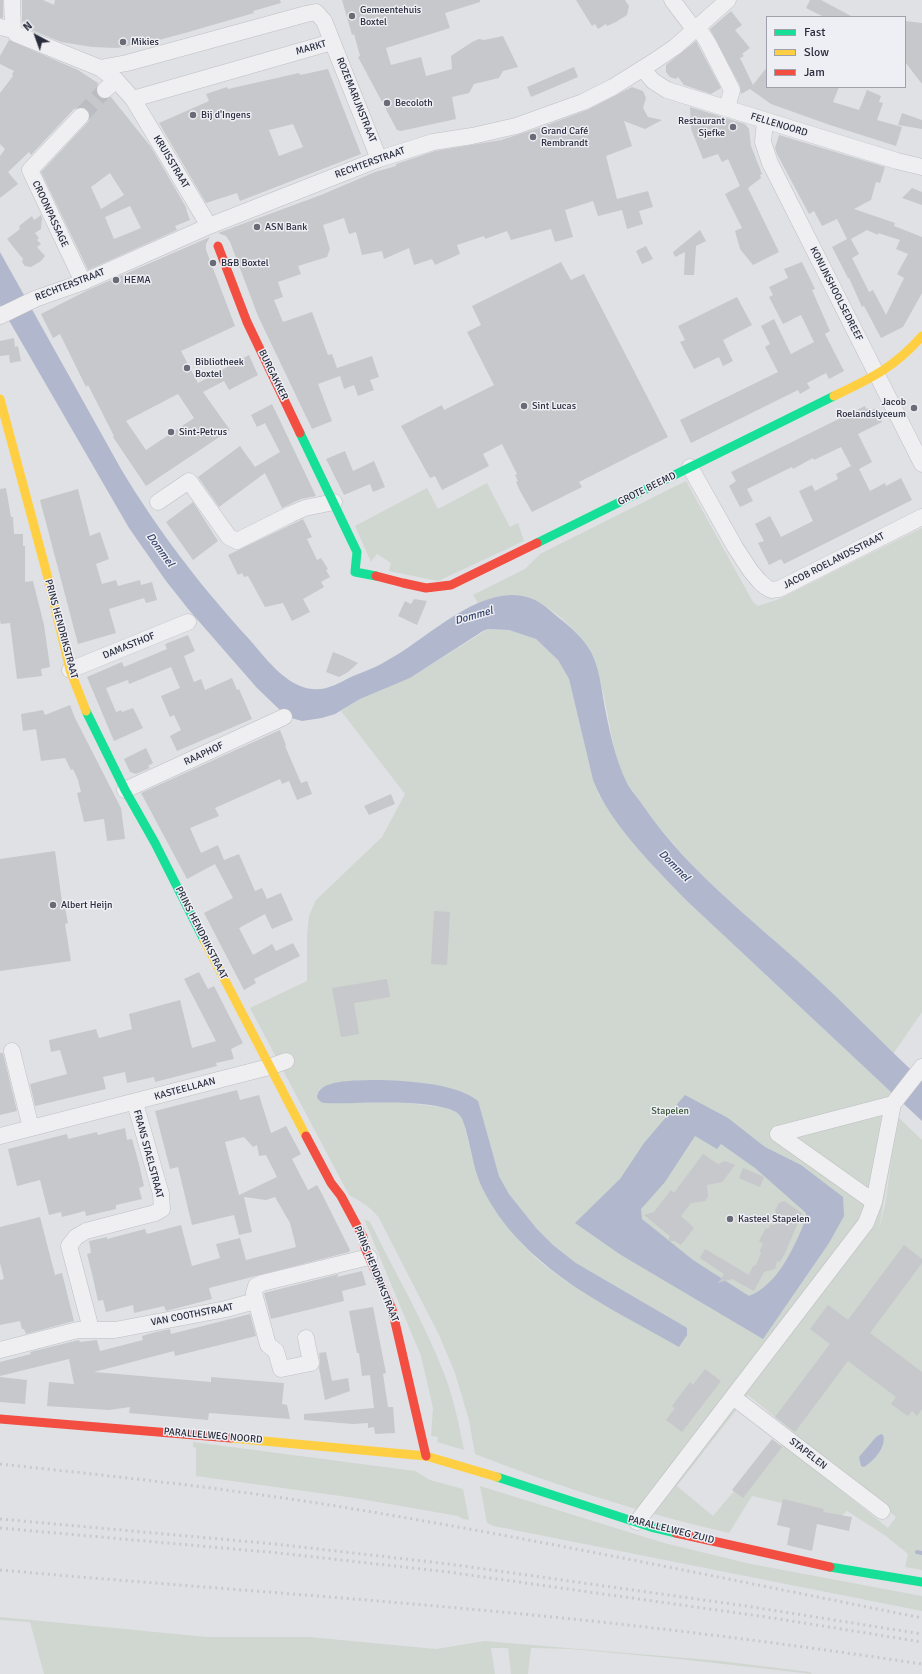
<!DOCTYPE html>
<html>
<head>
<meta charset="utf-8">
<style>
	body { margin:0 }
	#map { position:relative; width:922px; height:1674px; overflow:hidden; background:#e0e1e4; font-family:Signika,sans-serif }
	canvas { display:block }
	.legend { position:absolute; left:766px; top:16px; width:140px; height:72px; box-sizing:border-box; background:#eeeff4; border:1px solid #9fa1aa; margin:0; padding:5px 7px; list-style:none; font-size:12px; color:#292c3c }
	.legend li { display:flex; align-items:center; gap:8px; height:20px }
	.legend b { width:20px; border:1px solid #9fa1aa }
	.north { position:absolute; left:16px; top:16px; width:40px; height:40px; -webkit-text-stroke:3px #eeeff4; paint-order:stroke; rotate:319deg; font-size:11px; font-weight:700; line-height:16px; text-align:center; color:#292c3c }
	.north::after { content:''; display:block; margin:auto; width:14px; height:18px; background:#292c3c; clip-path:polygon(50% 0,100% 100%,50% 72%,0 100%) }
</style>
</head>
<body>
<div id="map">
<canvas width="922" height="1674"></canvas>
<ul class="legend">
<li><b style="height:5px;background:#16e098"></b>Fast</li>
<li><b style="height:5px;background:#ffcf43"></b>Slow</li>
<li><b style="height:5px;background:#f24e42"></b>Jam</li>
</ul>
<div class="north">N</div>
</div>
<script>
const ctx = document.querySelector('canvas').getContext('2d');
ctx.lineJoin = 'round';
function paint(path, color) { ctx.fillStyle = color; ctx.fill(path, 'evenodd'); }
function trace(path, color, width, dash) { ctx.strokeStyle = color; ctx.lineWidth = width; ctx.lineCap = dash ? 'butt' : 'round'; ctx.setLineDash(dash || []); ctx.stroke(path); }
function drawText(font, color, halo, rows, align = 'center') {
  ctx.font = font + ' Signika,sans-serif'; ctx.lineWidth = 3; ctx.setLineDash([]); ctx.textBaseline = 'middle'; ctx.strokeStyle = halo; ctx.fillStyle = color; for (const [text, x, y, turn = 0] of rows) {
    ctx.save(); ctx.translate(x, y); ctx.rotate((+turn || 0) * Math.PI / 180); ctx.textAlign = isNaN(turn) ? turn : align; if (halo) ctx.strokeText(text, 0, 0); ctx.fillText(text, 0, 0); ctx.restore();
  }
}
paint(new Path2D(`
	M686 481 753 602 758 606 779 599 922 528V1012L893 1054C865 1028 839 999 811 973 755 922 688 870 644 807 639 799 632 792 627 783 602 735 612 666 572 628 556 612 533 595 510 595 500 594 488 600 478 603L473 595 525 569 540 554Z
	M487 483 510 527 518 523 524 541 438 581 389 571 391 563 377 554 371 562 355 526 427 488 438 509Z
	M488 629 509 630 536 639 558 660 569 679 593 780 599 795 610 812 653 866 688 902 902 1102 899 1118 922 1140V1570L905 1567 908 1554 886 1536 847 1511 841 1516H837L752 1496 729 1533C642 1513 556 1486 475 1454L469 1420 455 1373 439 1335 379 1218C371 1207 361 1202 349 1195L250 1008 307 981V936L309 916 316 900 382 837 405 794 341 711 360 699 410 678ZM369 1080C402 1080 434 1084 465 1093L492 1152 499 1176 509 1194 537 1229 553 1245 576 1263 684 1326 611 1308 564 1280 539 1261 521 1243 492 1205 472 1157 463 1120 457 1112 440 1107 400 1102 324 1103 317 1095 320 1089ZM892 1156 885 1205 879 1229ZM748 1395 896 1517 888 1528 782 1443 742 1496 734 1491 713 1516 677 1486Z
	M364 1219 370 1222C395 1273 425 1323 445 1376 454 1400 459 1425 464 1450L437 1442 438 1437 431 1436 433 1408 421 1356Z
	M193 1442 415 1471 430 1480 463 1489 469 1520 463 1519 458 1516 355 1498 196 1476V1448L193 1447Z
	M480 1486 664 1543 751 1564 922 1596V1611L494 1526 487 1523Z
	M0 1617 207 1637H309L436 1649 485 1641 721 1661 810 1672 812 1674 679 1659 571 1649 531 1648 528 1674H511L508 1648H491L495 1674H44L30 1622 0 1620Z`), '#cfd7d0');
paint(new Path2D(`
	M0 252 121 469C159 532 199 584 249 639 265 657 285 686 312 689 326 691 339 683 351 677 363 672 377 667 388 660 429 638 486 577 535 600 543 604 552 612 559 618 571 627 583 638 591 652 599 668 601 685 604 703 609 729 615 759 627 783 631 791 639 799 644 807 688 871 754 921 811 973 849 1008 884 1045 922 1080V1121L688 902C656 869 609 823 593 780L569 679 558 660 536 639 509 630 488 629 483 631 410 678 360 699 335 714 322 718 302 721 291 718 281 711 257 688 189 610 166 581 129 528 0 305Z
	M369 1080C398 1080 456 1082 478 1101L499 1176 509 1194 537 1229 553 1245 576 1263 684 1326 687 1328V1335L679 1347C611 1308 534 1274 491 1204 487 1197 483 1190 480 1183 472 1163 470 1141 463 1121 462 1118 459 1114 456 1112 448 1108 438 1106 430 1105 394 1100 360 1104 324 1103L321 1102 317 1098C317 1079 356 1081 369 1080Z
	M685 1095 728 1118 765 1147 801 1165 843 1197 844 1216 829 1243 763 1339 621 1255 575 1223 620 1179 644 1143ZM695 1136 717 1149 721 1144 755 1168 806 1213V1219C794 1247 779 1284 749 1296L693 1260 642 1219 641 1209 665 1182Z
	M881 1434 883 1435C887 1446 874 1461 864 1467L861 1466 859 1457 876 1437Z`), '#b1b8cd');
trace(new Path2D(`
	M917 1552 922 1553`), '#b1b8cd', 4);
paint(new Path2D(`
	M0 0H3V18H0Z
	M22 0H43L54 5 55 0H280L281 3 253 11 254 13 185 33 155 41 117 48 92 47 61 42 22 26Z
	M342 0H480V2L445 13 450 28 386 48 391 65 421 57 426 76 452 69 451 56 472 42 479 39 484 40 503 36 518 67 503 71 499 78 474 84 469 93 452 97 456 119 401 131 397 130 358 57 360 56 354 34 352 35Z
	M576 0H625L629 6 627 15 616 22 607 26 606 24 598 29 595 24 592 26Z
	M810 0H821L853 17H824L806 8Z
	M731 11 742 25 735 30 750 48 742 54 744 56 740 58 753 85 767 67V87H839L833 102 859 110 867 90 881 96 879 102 883 103 877 120 902 127 896 146 830 125 771 104 750 89 741 94 740 86 710 29Z
	M905 21 922 23V84L905 62Z
	M9 40 78 70 98 83 96 92 98 96 102 99 111 97 151 147 187 209H186L190 220 175 226 177 230 88 270 41 172 88 122 90 118V113L87 109 83 107 74 109 31 155 29 152 8 172 18 184 0 198V156L5 149 0 144V93L13 76 12 74 14 71 0 64V56ZM110 173 124 195 101 209 91 187ZM130 206 141 228 114 239 105 217Z
	M696 41 721 88 711 94 684 85 678 77 676 79 670 77 666 72V65Z
	M574 67 578 77 531 97 527 87Z
	M328 69 361 154 240 201 237 193 206 203 159 123 209 101 206 94 227 87 228 89 299 73 300 75ZM293 124 303 147 279 156 269 130Z
	M632 87 643 91 646 98 643 108 648 117 662 120 645 129 624 121 632 146 606 156 617 199 648 191 653 207 639 211 643 224 627 229 622 210 598 216 593 201 565 210 573 237 555 242 551 229 511 240 507 231 485 239 484 236 457 245 460 254 435 265 432 259 414 265 409 248 384 259 382 251 362 255 356 232 349 234 344 218 323 225 330 249 327 257 298 266 301 274 278 282 283 297 274 300 283 322 312 312 328 355 332 354 337 368 372 356 379 377 370 380 374 390 358 396 354 385 344 389 340 376 318 384 332 421 312 429 258 316 230 242 226 236 218 233 321 195 375 172 396 166V164L435 151 501 140 539 128 587 110Z
	M690 107 745 124 749 129 751 146 762 174 760 175 761 178 748 188 779 252 753 265 740 249 735 231 742 228 725 194 740 186 728 159 722 162 718 154 703 159 691 129Z
	M902 113 922 120V129L898 125Z
	M779 135 885 167 880 183 876 182 871 200 854 209 895 223 894 226 922 237V293L903 327 881 338 864 306 862 307 849 278H848L832 247 847 239 837 219 822 226 814 211 809 214 777 154 775 148ZM867 230 878 235V233L900 240 896 249 908 254 897 274 904 278 886 315 873 290 869 292 852 258 859 254 851 239Z
	M912 188 922 192V205L902 198Z
	M41 215 42 218 41 229 35 233 39 238 37 240 41 244 37 247 45 256 41 261 31 267 25 266 22 262 23 259 7 239 20 229 19 226 32 216 34 220Z
	M700 230 706 241 696 246 694 275H684L685 252 675 257 673 252Z
	M210 237 206 244V250L235 326 181 351 198 383 249 355 258 375 229 390 224 381 203 392 230 430 146 486 113 437 114 436 88 385 86 387 60 334 53 338 41 314 88 290ZM178 394 194 418 146 450 126 421Z
	M646 246 653 259 642 264 636 251Z
	M561 262 571 280 584 274 668 437 579 482 582 487 532 512 520 491 516 482 518 481 515 475 517 474 502 444 483 454 489 466 442 490 435 476 430 478 401 426 442 405 444 410 494 385 467 332 481 325 472 306Z
	M802 262 815 289 812 290 830 331 825 334 844 371 829 379 826 373 807 383 810 388 800 394 798 390 691 443 680 420 778 372 765 347 770 344 761 326 774 319 791 354 814 342 801 315 783 324 769 297 773 295 769 287 788 278 784 269Z
	M737 297 752 325 723 340 733 361 723 366 719 357 694 369 680 342 685 340 678 326Z
	M14 338 15 347 18 346 21 361 10 363 9 355 0 356V341Z
	M272 404 316 496 301 499 282 508 265 473 219 507 198 477 240 446 255 467 280 452 265 423 257 427 251 415Z
	M865 406 866 409 869 408 870 411 876 408 882 422 858 434 872 462 859 469 870 491 885 483 886 486 901 478 912 500 784 564 781 559 769 565 758 543 764 541 755 524 770 516 781 537 813 521 799 491 812 485 815 491 838 479 836 474 851 466 841 447 814 460 813 458 793 469 792 467 747 489 753 501 740 507 729 486 736 481 731 472Z
	M345 451 353 471 374 461 385 487 373 492 370 484 344 495 326 459Z
	M6 488 11 517H13L14 534H23V546H25V582L33 581 44 625 50 667 41 669 42 676 17 679 10 623 1 624 0 621V489Z
	M78 489 90 536 100 532 109 559 96 564 102 584 116 580 118 586 140 580 141 585 152 582 157 600 146 603 144 598 109 609 116 633 78 644 40 500Z
	M193 502 218 541 193 560 166 522Z
	M303 519 312 537 307 539 317 560 321 558 328 569 326 570 330 577 321 582 324 587 303 599 310 612 292 621 283 603 265 607 248 576 244 577 242 573 238 575 228 555Z
	M414 599 427 601 417 625 398 616 405 601 411 604Z
	M188 635 195 651 184 656 194 682 201 679 205 690 232 678 237 690 239 689 252 719 177 751 170 736 181 730 174 715 170 717 161 696 180 688 171 667 129 684 128 680 106 688 116 712 121 710 122 712 133 708 143 728 114 741 87 677 122 662 124 667 167 649 165 644Z
	M333 652 343 656 358 663 348 672 339 677 326 672Z
	M70 705 75 718 121 808 125 839 107 841 104 819 84 822 77 793 81 792 78 780 73 769 71 770 65 758 41 761 36 729 23 731 21 714 43 710 45 715Z
	M280 730 286 745 285 746 301 783 307 781 312 794 297 800 289 781 282 784 280 779 215 808 219 816 190 828 201 853 218 845 224 860 239 854 255 891 262 888 267 899 281 893 293 920 272 929 265 914 239 928 253 955 272 944 276 951 293 943 300 956 254 979 256 983 244 990 204 913 233 898 215 864 187 879 141 793Z
	M146 748 153 763 148 766 150 768 136 774 130 772 124 759Z
	M391 794 395 804 369 815 364 806Z
	M55 851 63 909 65 908 68 923 65 924 71 961 0 971V859Z
	M434 911 450 912 447 965 431 964Z
	M199 972 208 989 214 986 243 1043 231 1049 234 1059 216 1063 217 1066 155 1082 154 1077 127 1083 125 1072 103 1077 106 1089 35 1106 30 1084 67 1074 60 1050 51 1052 49 1040 96 1029 99 1038 132 1029 129 1014 180 1000 192 1048 216 1041 184 979Z
	M387 979 390 997 354 1003 359 1034 341 1037 332 988Z
	M0 1053H3L17 1111 0 1115Z
	M237 1090 240 1100 259 1095 271 1133 286 1126 301 1154 292 1159 308 1190 317 1185 321 1192 350 1250 349 1252 209 1288 212 1299 166 1311 164 1306 134 1313 133 1305 106 1312 103 1300 98 1301 93 1278 87 1254 91 1253 89 1241 107 1237V1239L145 1229 147 1234 181 1225 192 1266 220 1258 216 1244 240 1238 246 1260 296 1247 290 1223 275 1197 266 1200 244 1197 252 1232 239 1235 234 1215 192 1225 178 1167 170 1169 155 1111ZM244 1137 253 1147 257 1145 259 1156 266 1155 277 1177 239 1195 225 1142Z
	M125 1128 127 1140 132 1139 139 1164 144 1186 139 1188 142 1199 116 1205V1209L86 1216 85 1211 62 1217 61 1212 49 1215 40 1180 17 1186 8 1149 67 1134 68 1139 97 1132 98 1135Z
	M703 1154 718 1164 725 1161 735 1165 722 1182 707 1185 708 1197 705 1201 691 1203 681 1216 694 1228 681 1245 675 1241H668L670 1236 644 1215 654 1212 671 1190 674 1193Z
	M743 1168 764 1177 760 1187 739 1178Z
	M784 1201 802 1213 785 1253 780 1262 777 1261 775 1269 764 1272 754 1291 732 1279 718 1283 724 1274 700 1258 705 1249 749 1275 753 1266 756 1265 761 1253 760 1250 763 1244 759 1241 766 1228 768 1229 770 1225 779 1224 775 1210 779 1203Z
	M40 1217 55 1275 62 1273 74 1321 26 1334 24 1329H22L20 1321 0 1325V1280L4 1279 0 1263V1227Z
	M904 1245 922 1259V1263L870 1333 922 1372V1409L917 1416 912 1411 908 1416 891 1404 896 1397 848 1361 795 1432 775 1417 830 1344 810 1329 828 1305 848 1320Z
	M362 1271 366 1285 342 1291 344 1301 271 1319 264 1293 339 1274 337 1277Z
	M373 1307 386 1373 383 1374 388 1407H393L395 1433 375 1434 374 1427 368 1428V1423L353 1424 304 1420V1414L374 1408 370 1375 362 1376 359 1353H357L349 1311Z
	M250 1314 256 1336 175 1356 174 1351 94 1372 211 1382V1377L284 1383 282 1404 287 1405 290 1419 209 1413 208 1420 129 1413 130 1407 109 1410 47 1406 49 1382 74 1384 69 1359 0 1376V1362L31 1354 30 1352 79 1340 80 1342 97 1340 100 1351 143 1340 142 1336 156 1332 170 1329 171 1334Z
	M326 1352 332 1381 348 1378 350 1391 325 1400 319 1368 320 1362 319 1353Z
	M705 1369 721 1381 682 1432 666 1420 675 1408 672 1406 690 1382 693 1385Z
	M0 1377 27 1380 25 1404 0 1402Z
	M772 1439 782 1447 743 1498 732 1490Z
	M783 1499 824 1509 823 1512 852 1517 849 1531 817 1524 812 1551 787 1545 790 1528 777 1525Z`), '#c6c8cb');
trace(new Path2D(`
	M81 116 105 90`), '#bbbdc2', 16, [16, 8]);
const street = new Path2D(`
	M12 0 13 30
	M672 0 694 29
	M697 26 708 43 732 90 727 108
	M0 27 13 30 16 34 100 68 116 80 133 99 209 226
	M100 68 127 63 306 14 316 12 324 21 379 159
	M643 69 653 81 667 90 897 161 922 167
	M105 90 116 80
	M133 99 332 42
	M81 116 30 170 83 282
	M765 121 763 142 770 163 922 464
	M0 316 35 299 83 282 209 226 379 159 433 142 472 136 516 126 583 102 613 87 653 62 675 47 728 0
	M690 467 735 547 750 570 760 582 766 587 771 590 779 589 922 517
	M158 502 189 481 229 537 237 541 291 514 305 508 334 502
	M70 670 188 622
	M125 790 284 717
	M12 1051 31 1128
	M778 1134 893 1104
	M778 1134 874 1202
	M0 1136 269 1067 286 1061
	M91 1329 69 1246 76 1237 86 1231 155 1213 162 1209 161 1194 135 1103
	M306 1338 311 1363 281 1369 276 1351 268 1345 254 1293 256 1286 262 1283 369 1257
	M0 1350 78 1330H115L226 1309 255 1301
	M733 1397 882 1511
	M637 1522 866 1223 874 1202 893 1104 922 1067`);
trace(street, '#bebfc2', 17);
trace(street, '#efeff2', 16);
trace(new Path2D(`
	M300 433 357 552 355 572 376 576
	M537 543 834 396
	M86 711 125 790 155 843 204 940
	M497 1477 651 1527 676 1533
	M830 1567 922 1582`), '#16e098', 9);
trace(new Path2D(`
	M834 396C871 378 894 368 922 336
	M0 399 48 578 70 670 86 711
	M204 940 306 1136
	M231 1438 426 1456 497 1477`), '#ffcf43', 9);
trace(new Path2D(`
	M218 246 247 322 300 433
	M376 576 403 583 426 588 451 585 537 543
	M306 1136 331 1183 341 1196 363 1237 365 1248 392 1309 426 1456
	M0 1419 231 1438
	M676 1533 830 1567`), '#f24e42', 9);
trace(new Path2D(`
	M0 1464C112 1476 224 1488 336 1506 532 1538 727 1579 922 1618
	M0 1519 275 1544 449 1564 746 1606 922 1634
	M0 1528 279 1553 448 1572 773 1618 922 1642
	M0 1570C167 1585 334 1596 501 1612 642 1625 782 1643 922 1664`), '#c9c9cc', 3, [2, 4]);
for (const [x, y, r, color] of [
	[352,16,4,"#696b77"],
	[123,42,4,"#696b77"],
	[387,103,4,"#696b77"],
	[193,115,4,"#696b77"],
	[733,127,4,"#696b77"],
	[533,137,4,"#696b77"],
	[257,227,4,"#696b77"],
	[213,263,4,"#696b77"],
	[116,280,4,"#696b77"],
	[187,368,4,"#696b77"],
	[524,406,4,"#696b77"],
	[914,408,4,"#696b77"],
	[171,432,4,"#696b77"],
	[53,905,4,"#696b77"],
	[730,1219,4,"#696b77"]
]) { const dot = new Path2D(); dot.arc(x, y, r, 0, 2 * Math.PI); ctx.fillStyle = color; ctx.fill(dot); trace(dot, '#eeeff4', 1.5); }
drawText('10px', '#292c3c', '#eeeff4', [
	["Gemeentehuis",360,10],
	["Boxtel",360,22],
	["Mikies",131,42],
	["Becoloth",395,103],
	["Bij d'Ingens",201,115],
	["Restaurant",725,121,"right"],
	["Sjefke",725,133,"right"],
	["Grand Café",541,131],
	["Rembrandt",541,143],
	["ASN Bank",265,227],
	["B&B Boxtel",221,263],
	["HEMA",124,280],
	["Bibliotheek",195,362],
	["Boxtel",195,374],
	["Jacob",906,402,"right"],
	["Roelandslyceum",906,414,"right"],
	["Sint Lucas",532,406],
	["Sint-Petrus",179,432],
	["Albert Heijn",61,905],
	["Kasteel Stapelen",738,1219]
], 'left');
drawText('10px', '#292c3c', '#eeeff4', [
	["MARKT",311,48,-16],
	["ROZEMARIJNSTRAAT",356,100,68],
	["FELLENOORD",779,125,17],
	["KRUISSTRAAT",171,162,59],
	["RECHTERSTRAAT",370,163,-20],
	["CROONPASSAGE",50,214,65],
	["RECHTERSTRAAT",70,285,-21],
	["KONIJNSHOOLSEDREEF",836,294,63],
	["BURGAKKER",273,375,64],
	["GROTE BEEMD",647,489,-26],
	["JACOB ROELANDSSTRAAT",834,561,-27],
	["PRINS HENDRIKSTRAAT",61,629,75],
	["DAMASTHOF",129,646,-22],
	["RAAPHOF",204,754,-25],
	["PRINS HENDRIKSTRAAT",201,933,63],
	["KASTEELLAAN",185,1089,-15],
	["FRANS STAELSTRAAT",148,1154,75],
	["PRINS HENDRIKSTRAAT",376,1274,68],
	["VAN COOTHSTRAAT",192,1315,-11],
	["PARALLELWEG NOORD",213,1436,5],
	["STAPELEN",808,1454,38],
	["PARALLELWEG ZUID",671,1530,14]
]);
drawText('10px', '#385638', '#eeeff4', [
	["Stapelen",670,1111]
]);
drawText('italic 11px', '#37446c', '#eeeff4', [
	["Dommel",160,550,54],
	["Dommel",474,616,-16],
	["Dommel",674,866,45]
]);
</script>
</body>
</html>
